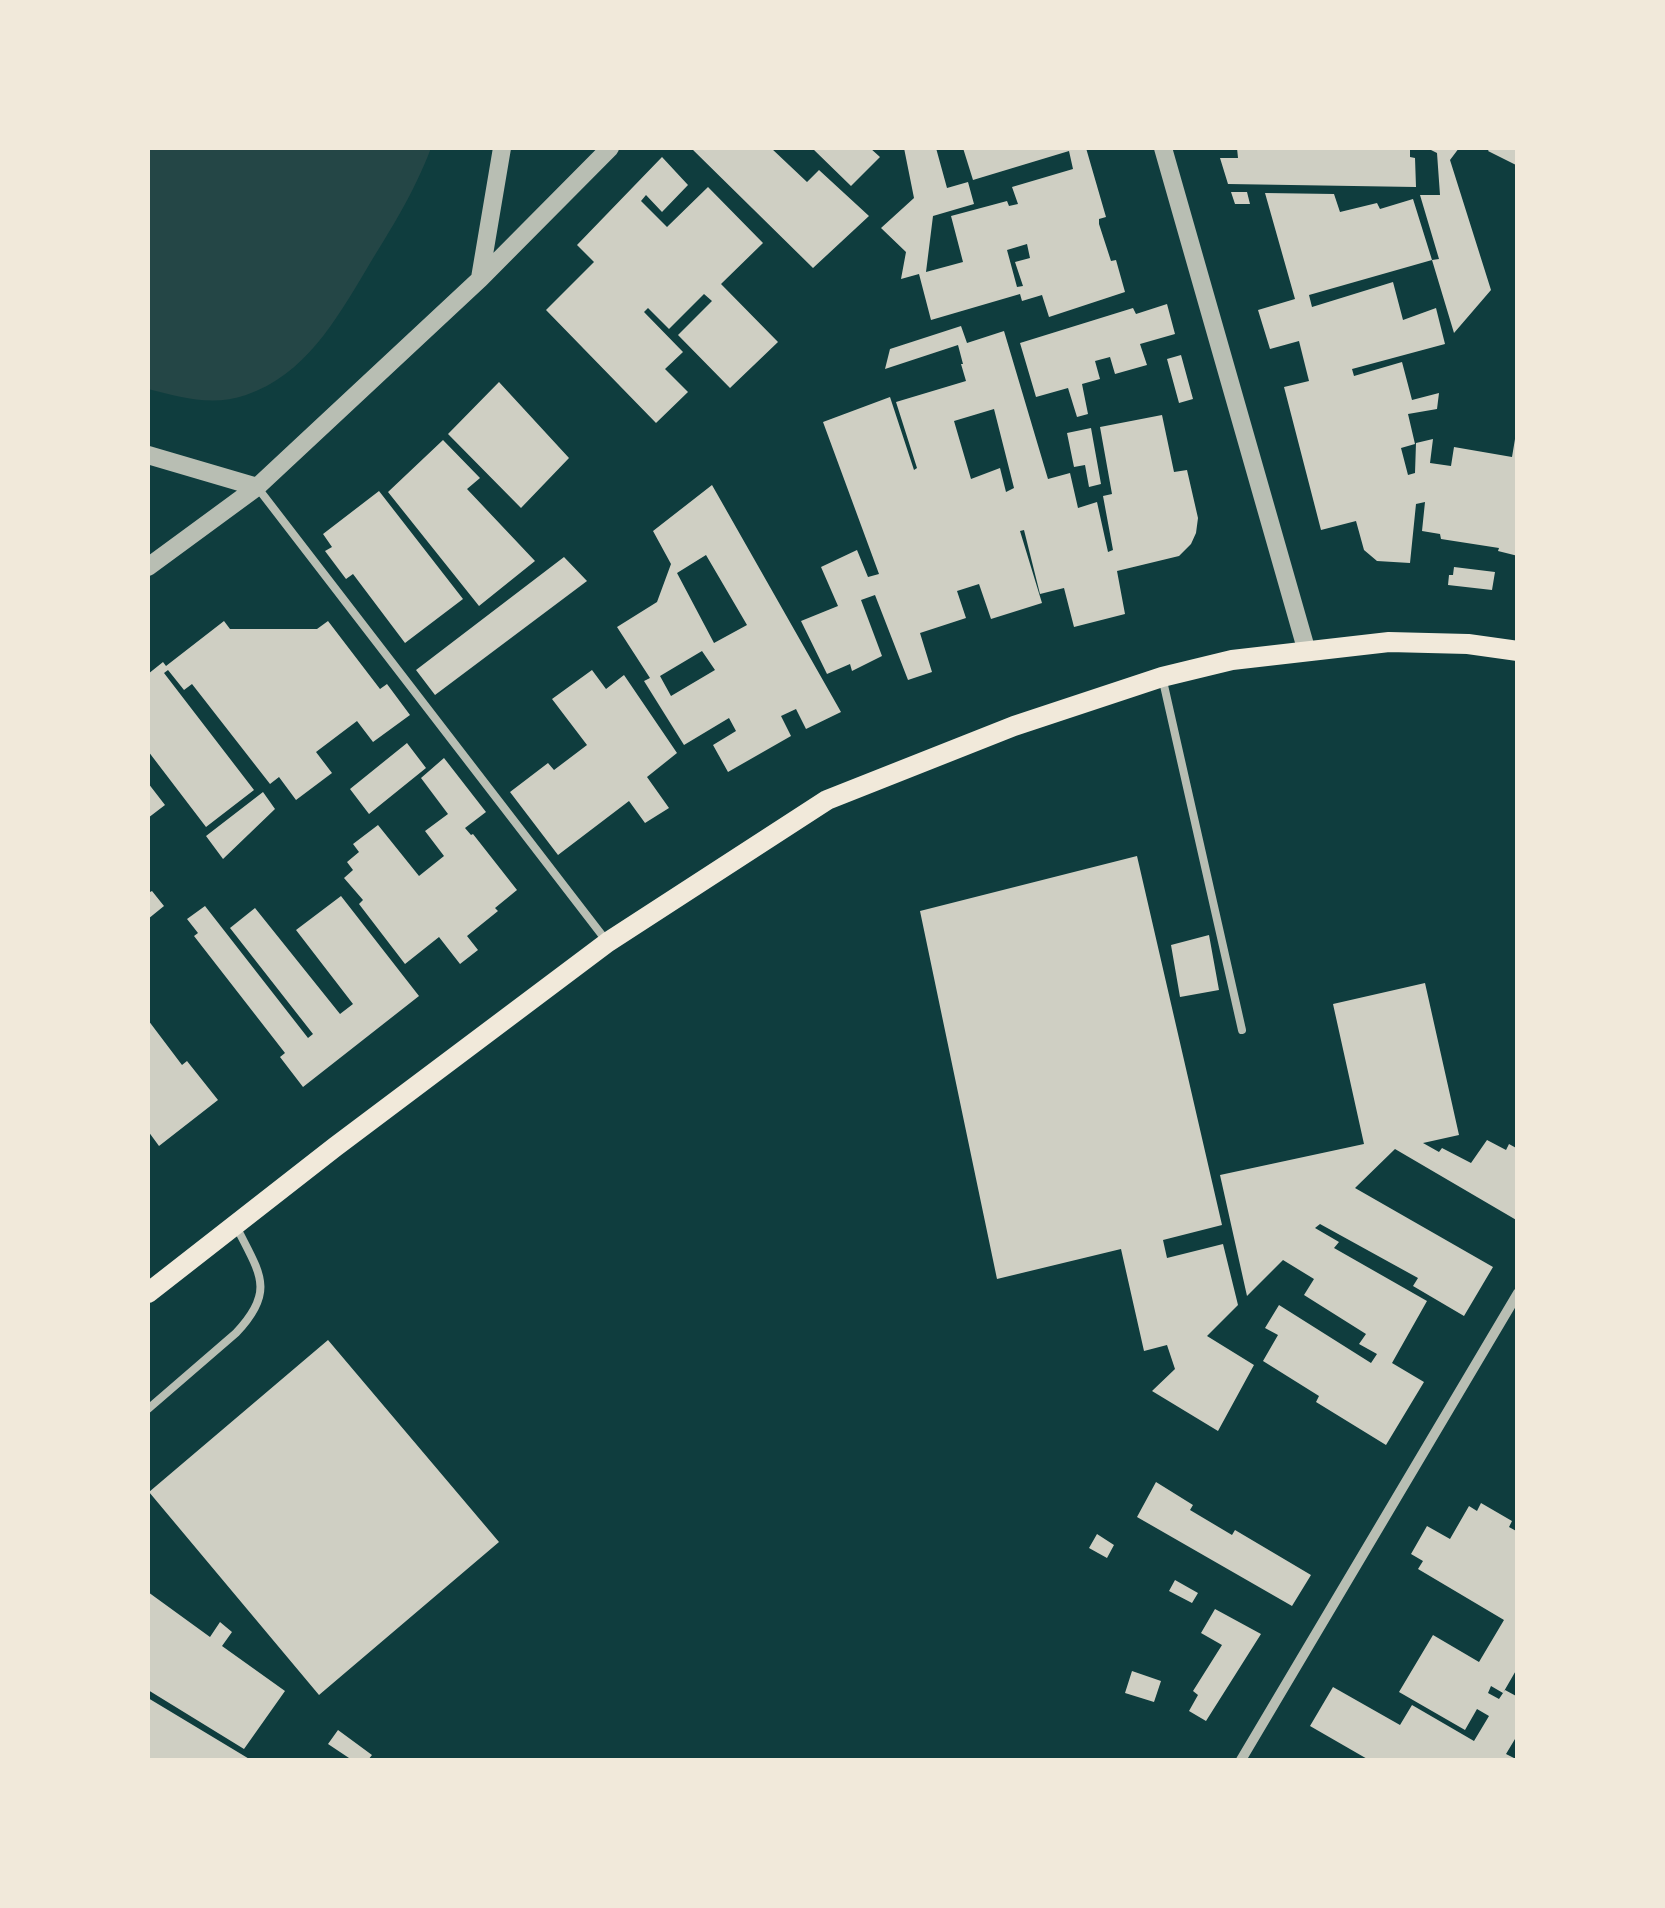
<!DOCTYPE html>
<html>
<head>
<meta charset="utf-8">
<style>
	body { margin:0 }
	#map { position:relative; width:1665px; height:1908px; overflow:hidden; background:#0f3d3e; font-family:Roboto,sans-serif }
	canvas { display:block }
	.frame { position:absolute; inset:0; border:150px solid #f1e9da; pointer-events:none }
</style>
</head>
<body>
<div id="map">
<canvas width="1665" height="1908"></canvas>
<div class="frame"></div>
</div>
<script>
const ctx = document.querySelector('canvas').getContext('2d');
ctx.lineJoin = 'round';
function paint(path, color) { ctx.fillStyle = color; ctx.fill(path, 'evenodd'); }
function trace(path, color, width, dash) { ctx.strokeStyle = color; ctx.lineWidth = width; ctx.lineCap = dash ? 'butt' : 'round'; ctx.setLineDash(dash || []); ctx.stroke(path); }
paint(new Path2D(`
	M148 148H431C413 195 392 227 366 270 336 320 305 375 246 395 212 407 180 397 148 389Z`), '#244646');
paint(new Path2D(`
	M691 148H771L807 182 819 170 869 216 813 268Z
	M812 148H870L880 157 851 186Z
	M904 148H936L947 188 968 182 974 204 933 216 926 272 963 262 951 216 1007 201 1009 206 1018 204 1012 187 1073 169 1069 151 973 180 963 148H1086L1106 217 1099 219V224L1111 261 1116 260 1125 292 1049 317 1042 295 1022 301 1020 294 931 320 919 274 901 279 906 252 881 228 914 198ZM1027 244 1030 258 1015 262 1023 286 1017 287 1007 250Z
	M1237 148H1410V157L1415 158 1416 187 1228 184 1220 158H1238Z
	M1427 148H1459L1450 160 1491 290 1454 333 1432 260 1439 259 1420 195H1440L1437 153Z
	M1490 148H1518V166L1488 151Z
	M662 157 688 185 662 212 646 195 641 201 667 227 708 187 763 243 721 284 778 342 730 388 678 335 712 301 704 294 669 329 648 308 644 312 683 352 665 369 688 392 656 423 546 310 594 262 577 245Z
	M1231 192H1247L1250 204H1235Z
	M1265 193 1334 194 1340 212 1377 203 1380 209 1413 199 1432 260 1309 295 1312 307 1393 282 1403 320 1436 308 1445 344 1352 369 1354 376 1402 362 1412 400 1439 393 1437 409 1408 414 1415 444 1401 448 1408 475 1415 473 1416 443 1433 439 1430 463 1451 466 1454 447 1512 457 1515 439H1518V556L1498 551 1499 548 1441 539 1440 534 1422 531 1425 502 1416 504 1410 563 1377 561 1364 550 1356 521 1321 530 1284 387 1309 381 1299 341 1270 349 1258 310 1295 299Z
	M1167 304 1175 334 1140 344 1147 365 1115 374 1110 357 1095 361 1100 379 1082 384 1088 414 1077 417 1068 388 1036 397 1020 343 1133 308 1136 314Z
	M961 326 967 343 1004 331 1048 479 1070 473 1078 508 1097 502 1108 552 1113 550 1103 496 1112 494 1100 427 1162 415 1174 472 1187 470 1198 518 1196 533 1191 544 1179 556 1117 571 1125 614 1074 627 1064 588 1040 594 1024 530 1020 531 1042 603 991 619 979 584 957 591 966 618 920 633 932 672 908 680 875 595 861 600 882 656 852 671 850 664 827 674 801 621 838 606 821 567 857 550 868 577 879 574 823 422 890 397 914 470 917 468 896 402 966 381 961 364H963L958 345 885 369 890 349ZM994 409 1014 488 1006 492 1000 468 971 479 954 421Z
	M1181 355 1193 399 1179 403 1167 359Z
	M499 382 569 458 521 508 448 434Z
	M1091 428 1101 484 1089 487 1085 465 1074 467 1067 433Z
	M443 440 480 478 467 489 535 561 479 606 388 492Z
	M712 485 841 712 806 729 796 709 781 716 791 736 728 772 713 745 736 731 729 718 684 745 644 681 650 678 617 627 657 602 671 564 653 531ZM706 555 747 625 714 643 677 573ZM702 651 715 670 671 696 660 676Z
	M379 491 463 599 405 643 353 574 346 579 325 551 332 547 323 534Z
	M564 557 587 581 435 695 416 670Z
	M1454 567 1495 572 1492 590 1448 585 1449 575H1453Z
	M224 621 230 629H317L328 621 380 689 387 684 410 715 373 742 357 721 316 752 332 773 296 800 279 777 270 784 192 684 184 690 168 670 164 673 254 790 206 827 148 751V674L163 662 166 666Z
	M592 670 606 689 624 675 677 753 647 777 669 808 645 823 629 801 558 855 510 792 548 763 554 770 587 745 552 699Z
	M407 743 426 768 369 814 350 789Z
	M444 758 486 812 465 828 471 835 473 834 517 890 495 908 498 911 467 936 478 950 460 964 439 937 405 964 359 904 363 900 344 878 353 870 347 862 359 852 353 844 378 825 419 876 444 856 425 831 448 814 421 778Z
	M148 783 165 805 148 818Z
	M263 792 275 809 223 859 206 836Z
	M1137 856 1222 1225 1163 1240 1167 1258 1223 1244 1238 1305 1207 1336 1254 1365 1218 1431 1152 1391 1175 1369 1167 1345 1144 1351 1121 1249 997 1279 920 911Z
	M152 891 164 906 148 919V893Z
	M341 896 419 996 303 1087 280 1057 285 1053 194 936 198 933 187 919 205 906 308 1038 313 1034 230 928 255 908 340 1014 353 1004 296 930Z
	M1209 935 1219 990 1180 997 1171 945Z
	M1425 983 1459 1135 1423 1143 1439 1152 1442 1148 1471 1163 1487 1140 1506 1150 1509 1144 1518 1149V1221L1395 1149 1355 1188 1493 1267 1464 1316 1413 1286 1418 1278 1320 1224 1315 1228 1339 1242 1334 1248 1427 1301 1392 1363 1424 1382 1386 1445 1316 1402 1319 1396 1263 1361 1278 1335 1265 1328 1279 1305 1371 1363 1377 1354 1359 1344 1366 1334 1304 1295 1314 1279 1283 1260 1247 1296 1220 1175 1364 1144 1333 1004Z
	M148 1020 182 1065 187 1061 218 1100 159 1146 148 1131Z
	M328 1340 499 1542 319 1695 149 1492Z
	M1156 1482 1193 1505 1190 1510 1232 1535 1235 1530 1311 1575 1292 1606 1137 1517Z
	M1481 1503 1512 1521 1509 1527 1518 1532V1667L1503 1693 1491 1686 1488 1693 1499 1699 1505 1690 1518 1697V1741L1515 1739 1506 1754 1518 1760H1369L1310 1726 1333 1687 1400 1725 1412 1705 1474 1741 1489 1716 1477 1709 1465 1730 1399 1692 1433 1635 1479 1662 1504 1620 1418 1569 1423 1561 1411 1554 1427 1526 1450 1539 1469 1506 1477 1511Z
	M1097 1534 1114 1545 1107 1558 1089 1548Z
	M1175 1580 1198 1593 1192 1603 1169 1591Z
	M148 1592 210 1637 220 1622 232 1632 222 1646 285 1691 244 1749 148 1690Z
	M1215 1609 1261 1634 1206 1721 1189 1711 1198 1695 1193 1691 1222 1645 1201 1633Z
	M1132 1671 1161 1681 1154 1702 1125 1693Z
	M148 1698 251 1760H148Z
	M338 1730 372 1755 368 1760H352L328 1744Z`), '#cfcfc3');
trace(new Path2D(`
	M257 487 605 939
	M1163 681 1242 1030
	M148 1409 236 1333C276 1291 260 1274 237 1228`), '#b8beb3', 8);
trace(new Path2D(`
	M1241 1760 1518 1293`), '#b8beb3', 10);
trace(new Path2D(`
	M1163 148 1307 652
	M480 278 502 148
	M148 455 257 487
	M148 567 257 487 480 279 610 148`), '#b8beb3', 18);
trace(new Path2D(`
	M148 1293 335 1147 608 942 827 800 1014 726 1162 677 1232 660 1389 642 1468 644 1518 651`), '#f1e9da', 20);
</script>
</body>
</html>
